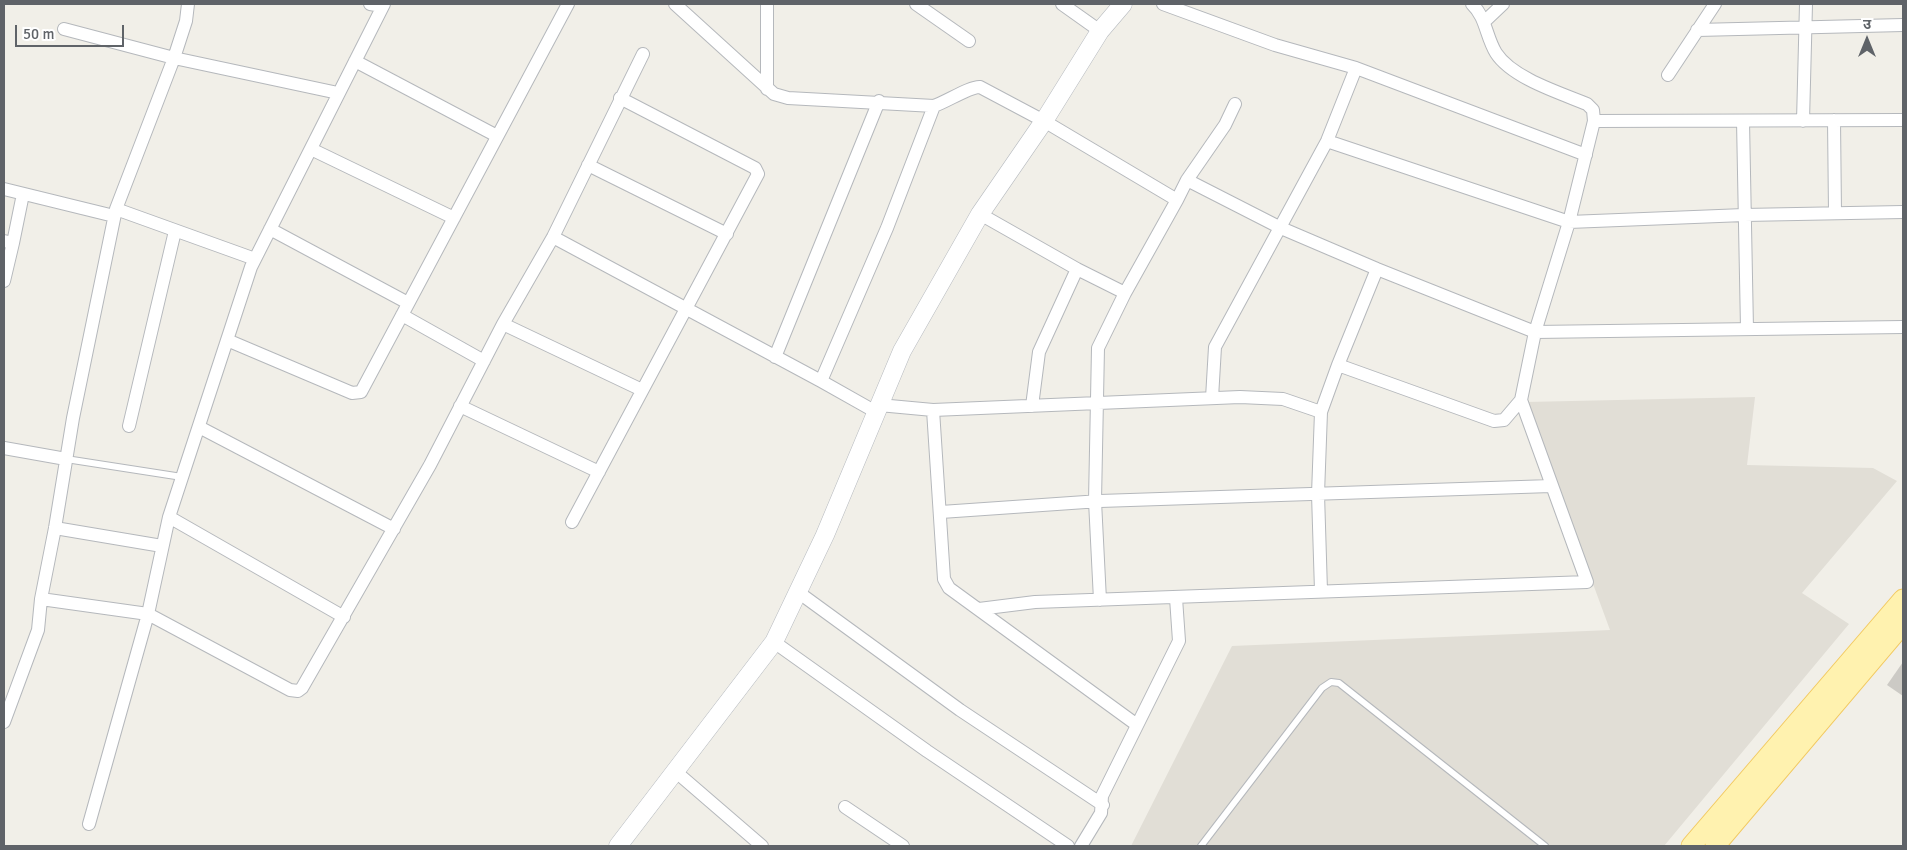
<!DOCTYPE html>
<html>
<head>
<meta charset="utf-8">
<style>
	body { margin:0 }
	#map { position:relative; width:1907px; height:850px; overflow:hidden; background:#f1efe8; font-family:Signika,"Noto Sans Devanagari",sans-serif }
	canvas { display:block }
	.frame { position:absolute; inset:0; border:5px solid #5f6368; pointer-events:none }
	.north { position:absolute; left:1842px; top:15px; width:50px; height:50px; -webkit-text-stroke:4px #fff; paint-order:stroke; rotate:0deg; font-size:14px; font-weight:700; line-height:20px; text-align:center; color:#5f6368 }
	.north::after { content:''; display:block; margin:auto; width:18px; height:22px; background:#5f6368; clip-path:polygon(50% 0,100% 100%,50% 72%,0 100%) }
	.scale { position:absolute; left:15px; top:25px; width:109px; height:22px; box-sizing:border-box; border:2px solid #5f6368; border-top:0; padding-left:6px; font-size:15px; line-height:18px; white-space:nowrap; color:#5f6368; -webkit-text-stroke:4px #fff; paint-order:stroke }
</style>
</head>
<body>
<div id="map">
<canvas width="1907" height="850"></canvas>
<div class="frame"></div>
<div class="north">उ</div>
<div class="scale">50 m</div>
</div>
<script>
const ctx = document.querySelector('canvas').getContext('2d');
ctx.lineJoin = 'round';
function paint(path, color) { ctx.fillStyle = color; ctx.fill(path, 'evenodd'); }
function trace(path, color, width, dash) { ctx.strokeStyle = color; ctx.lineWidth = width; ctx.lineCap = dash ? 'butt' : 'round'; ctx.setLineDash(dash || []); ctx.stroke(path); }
paint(new Path2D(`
	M1755 397 1747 465 1873 468 1897 481 1802 593 1849 624 1664 846H1131L1232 646 1610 630 1526 402Z`), '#e1ded6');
paint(new Path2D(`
	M1903 662V696L1887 685Z`), '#cccac5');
const lane = new Path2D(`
	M66 459 182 477
	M1201 846 1322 688 1331 682 1339 683 1545 846`);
const street = new Path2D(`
	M370 4 382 6
	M675 4 774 94 788 98 934 106C946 102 971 86 980 87L1044 121 1177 200
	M767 4V89
	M916 4 969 41
	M1062 4 1100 31
	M1163 4 1275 45 1356 68 1586 155
	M1484 22 1503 4
	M64 29 174 58 338 93
	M1697 30 1903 25
	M355 61 497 136
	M1668 75 1715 4
	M1834 120 1835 213
	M1594 121 1903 120
	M1743 121 1747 329
	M1803 121 1806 4
	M1327 141 1569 222 1744 215 1903 212
	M311 149 454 218
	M588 165 727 234
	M1187 180 1281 228 1377 269 1535 332 1903 327
	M4 189 114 216
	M116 209 255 259
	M980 214 1077 269 1125 293
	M270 229 408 303
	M553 237 821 381 876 412
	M4 241 13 243 23 194
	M4 281 13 243
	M402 315 484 361
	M503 324 642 390
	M227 340 352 393 361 392 568 4
	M775 357 879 101
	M1338 365 1494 421 1504 420 1521 400 1535 332 1569 222 1594 121 1593 110 1587 104C1560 93 1512 78 1496 53 1486 37 1486 17 1472 4
	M821 381 887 228 934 106
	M1212 398 1215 347 1327 141 1356 68
	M879 405 933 410 1240 397 1283 399 1321 412
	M460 406 599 472
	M1032 406 1039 352 1077 269
	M933 410 944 579 949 588 1137 725
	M129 426 175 231
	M199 427 394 529
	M4 448 66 459
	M941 512 1100 501 1551 486
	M169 517 344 617
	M572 522 758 174 755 168 620 98
	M55 528 162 546
	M1321 591 1318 494 1321 412 1338 365 1377 269
	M798 592 960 710 1103 805
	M41 599 148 614 290 690 298 691 302 688 430 465 503 324 553 237 643 54
	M1100 600 1095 501 1098 348 1125 293 1177 200 1187 180 1225 125 1235 104
	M979 609 1035 602 1587 582 1521 400
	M774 642 927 751 1068 846
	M4 722 38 630 41 599 55 528 73 418 116 209 174 58 186 21 188 4
	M675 771 762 846
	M845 807 903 846
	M89 824 148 614 169 517 251 267 384 4
	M1081 846 1101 813 1102 796 1179 641 1176 598`);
const secondary = new Path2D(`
	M618 846 774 642 825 535 902 351 980 214 1044 121 1100 31 1123 4`);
const primary = new Path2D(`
	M1691 846 1903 599
	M1715 846 1903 624`);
trace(lane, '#b5b8bc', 8);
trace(street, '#b5b8bc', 14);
trace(secondary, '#b6babf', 19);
trace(primary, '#f2c960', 21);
trace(lane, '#fff', 6);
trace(street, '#fff', 12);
trace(secondary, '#fff', 18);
trace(primary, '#fff2af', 19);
</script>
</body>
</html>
